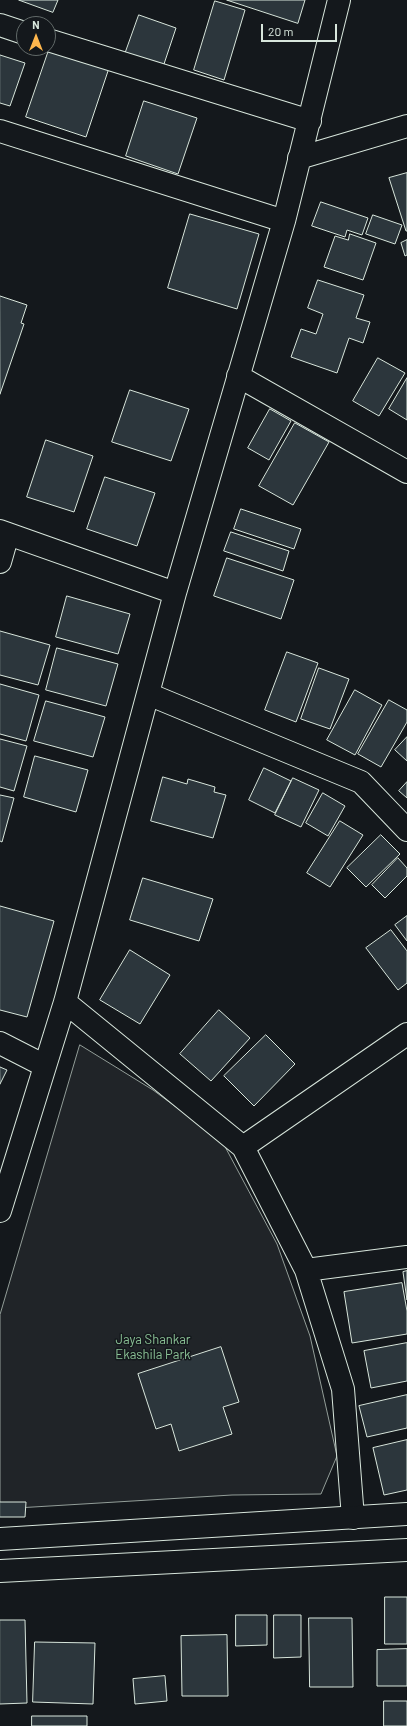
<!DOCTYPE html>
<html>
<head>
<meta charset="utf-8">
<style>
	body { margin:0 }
	#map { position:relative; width:407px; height:1726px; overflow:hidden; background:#14181c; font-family:Barlow,sans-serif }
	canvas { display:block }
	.north { position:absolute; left:16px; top:16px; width:40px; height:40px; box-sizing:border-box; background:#14181c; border:1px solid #626a69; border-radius:50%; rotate:0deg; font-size:11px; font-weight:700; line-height:16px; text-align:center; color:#d8e6dc }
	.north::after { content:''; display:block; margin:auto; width:14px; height:18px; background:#ffb74d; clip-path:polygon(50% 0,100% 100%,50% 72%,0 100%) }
	.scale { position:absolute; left:261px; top:24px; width:76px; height:18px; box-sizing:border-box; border:2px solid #d8e6dc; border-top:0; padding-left:5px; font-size:12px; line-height:14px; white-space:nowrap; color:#d8e6dc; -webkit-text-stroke:3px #14181c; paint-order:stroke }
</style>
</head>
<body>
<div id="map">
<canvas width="407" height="1726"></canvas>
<div class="north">N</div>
<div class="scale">20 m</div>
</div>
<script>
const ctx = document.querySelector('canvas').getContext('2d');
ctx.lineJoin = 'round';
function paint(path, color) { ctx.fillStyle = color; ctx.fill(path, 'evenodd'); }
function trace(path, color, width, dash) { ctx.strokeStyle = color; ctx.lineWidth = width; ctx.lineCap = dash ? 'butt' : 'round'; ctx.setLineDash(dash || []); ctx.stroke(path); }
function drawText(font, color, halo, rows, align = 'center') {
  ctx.font = font + ' Barlow,sans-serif'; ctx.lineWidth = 3; ctx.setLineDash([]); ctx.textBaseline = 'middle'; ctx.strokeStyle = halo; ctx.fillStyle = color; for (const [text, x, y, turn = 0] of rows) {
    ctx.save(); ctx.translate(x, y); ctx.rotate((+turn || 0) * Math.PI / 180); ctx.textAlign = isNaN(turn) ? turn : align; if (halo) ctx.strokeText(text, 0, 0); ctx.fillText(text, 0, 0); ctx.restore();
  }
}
const green = new Path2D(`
	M80 1045 153 1090 222 1141 277 1244 310 1336 337 1456 321 1494 232 1495 0 1509V1315Z`);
paint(green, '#202428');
trace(green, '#939e99', 1);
const building = new Path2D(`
	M19 0H58L53 12Z
	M227 0H305L298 23Z
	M215 1 245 10 224 80 194 70Z
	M139 15 176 28 162 70 124 57Z
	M50 47 109 68 86 137 26 117Z
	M0 55 25 63 10 106 0 103Z
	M144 101 197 118 178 174 126 156Z
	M407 173V231H406L389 178Z
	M321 202 368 218 362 235 347 230 345 237 312 226Z
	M190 214 259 234 237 309 168 288Z
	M373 215 402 225 395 244 366 234Z
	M350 234 376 243 363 280 324 267 335 236 348 240Z
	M407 240V255L405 256 401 243Z
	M318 280 364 295 356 318 370 322 363 343 349 338 337 373 291 357 301 329 316 334 323 314 308 308Z
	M0 296 27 305 21 323 24 324 0 394Z
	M378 358 405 373 379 416 353 401Z
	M407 378V420L389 409Z
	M130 390 189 409 171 461 112 442Z
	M270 409 291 421 269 460 248 448Z
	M295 423 329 442 293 505 259 486Z
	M46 440 93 456 74 512 27 497Z
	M105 477 155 493 137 546 87 529Z
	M241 509 301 529 294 549 234 529Z
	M231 532 289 551 283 571 224 551Z
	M227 558 294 580 281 619 214 596Z
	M67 596 130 614 118 654 56 637Z
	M0 631 50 645 38 685 0 675Z
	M57 648 118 664 106 706 46 690Z
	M287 652 318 663 296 722 265 710Z
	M319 668 349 679 330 729 301 719Z
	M0 684 39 695 26 741 0 734Z
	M355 690 382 705 355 755 327 740Z
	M389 700 407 710V722L381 767 358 754Z
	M46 701 105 717 93 757 34 741Z
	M407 737V761L395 750Z
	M0 739 27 746 14 791 0 787Z
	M35 756 88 770 76 812 24 797Z
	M264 768 291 781 275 813 249 800Z
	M163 777 187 784 188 779 215 787 214 792 226 795 213 838 151 821Z
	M293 778 319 790 301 827 275 815Z
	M407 782V798L399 791Z
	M323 793 345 806 328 836 306 823Z
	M0 795 14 798 2 842 0 841Z
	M340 821 363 835 330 887 307 873Z
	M381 835 400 854 366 887 347 868Z
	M398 858 407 868V876L385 898 372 885Z
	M143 878 213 899 199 941 130 920Z
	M0 906 54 921 27 1017 0 1010Z
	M407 916V941L395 925Z
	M391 930 407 951V983L398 990 366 948Z
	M130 950 170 975 140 1024 100 1000Z
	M219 1010 250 1038 211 1081 180 1054Z
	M266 1035 295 1064 254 1106 224 1076Z
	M0 1067 7 1070 0 1084Z
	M407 1271V1300L403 1272Z
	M402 1283 407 1311V1334L352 1343 344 1292Z
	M407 1343V1381L371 1388 364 1351Z
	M221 1347 239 1402 223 1407 232 1434 179 1451 171 1424 156 1429 138 1374Z
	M407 1395V1428L367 1437 359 1406Z
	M407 1440V1490L384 1495 373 1448Z
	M0 1502H26L25 1517H0Z
	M385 1597H407V1644H385Z
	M236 1615H267V1645L236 1646Z
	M274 1615H301V1657L274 1658Z
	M309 1618H352L353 1687H310Z
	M0 1620H25L27 1703 0 1704Z
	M227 1635 228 1696H182L181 1636Z
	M35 1642 95 1643 93 1704 33 1702Z
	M407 1649V1686H377V1650Z
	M165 1676 167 1701 135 1704 133 1679Z
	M384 1701H407V1726H384Z
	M32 1716H87V1726H32Z`);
paint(building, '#2c363c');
trace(building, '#d8e6dc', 1);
const street = new Path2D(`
	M0 25 24 33
	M48 40 310 121
	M0 131 284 221
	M299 158 407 126
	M238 376 407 472
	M0 531 175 593
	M0 562 8 534
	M148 694 361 782 407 830
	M65 1002 243 1147 306 1270 343 1389 353 1518
	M0 1043 45 1066
	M243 1147 407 1034
	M0 1211 65 1002 175 593 284 221 339 0
	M306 1270 407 1257`);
const primary = new Path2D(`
	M0 1539 407 1514
	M0 1571 407 1550`);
trace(street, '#d8e6dc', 24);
trace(primary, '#d8e6dc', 24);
trace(street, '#14181c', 22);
trace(primary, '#14181c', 22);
drawText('13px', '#8ac095', '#14181c', [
	["Jaya Shankar",153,1340],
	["Ekashila Park",153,1355]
]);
</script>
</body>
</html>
